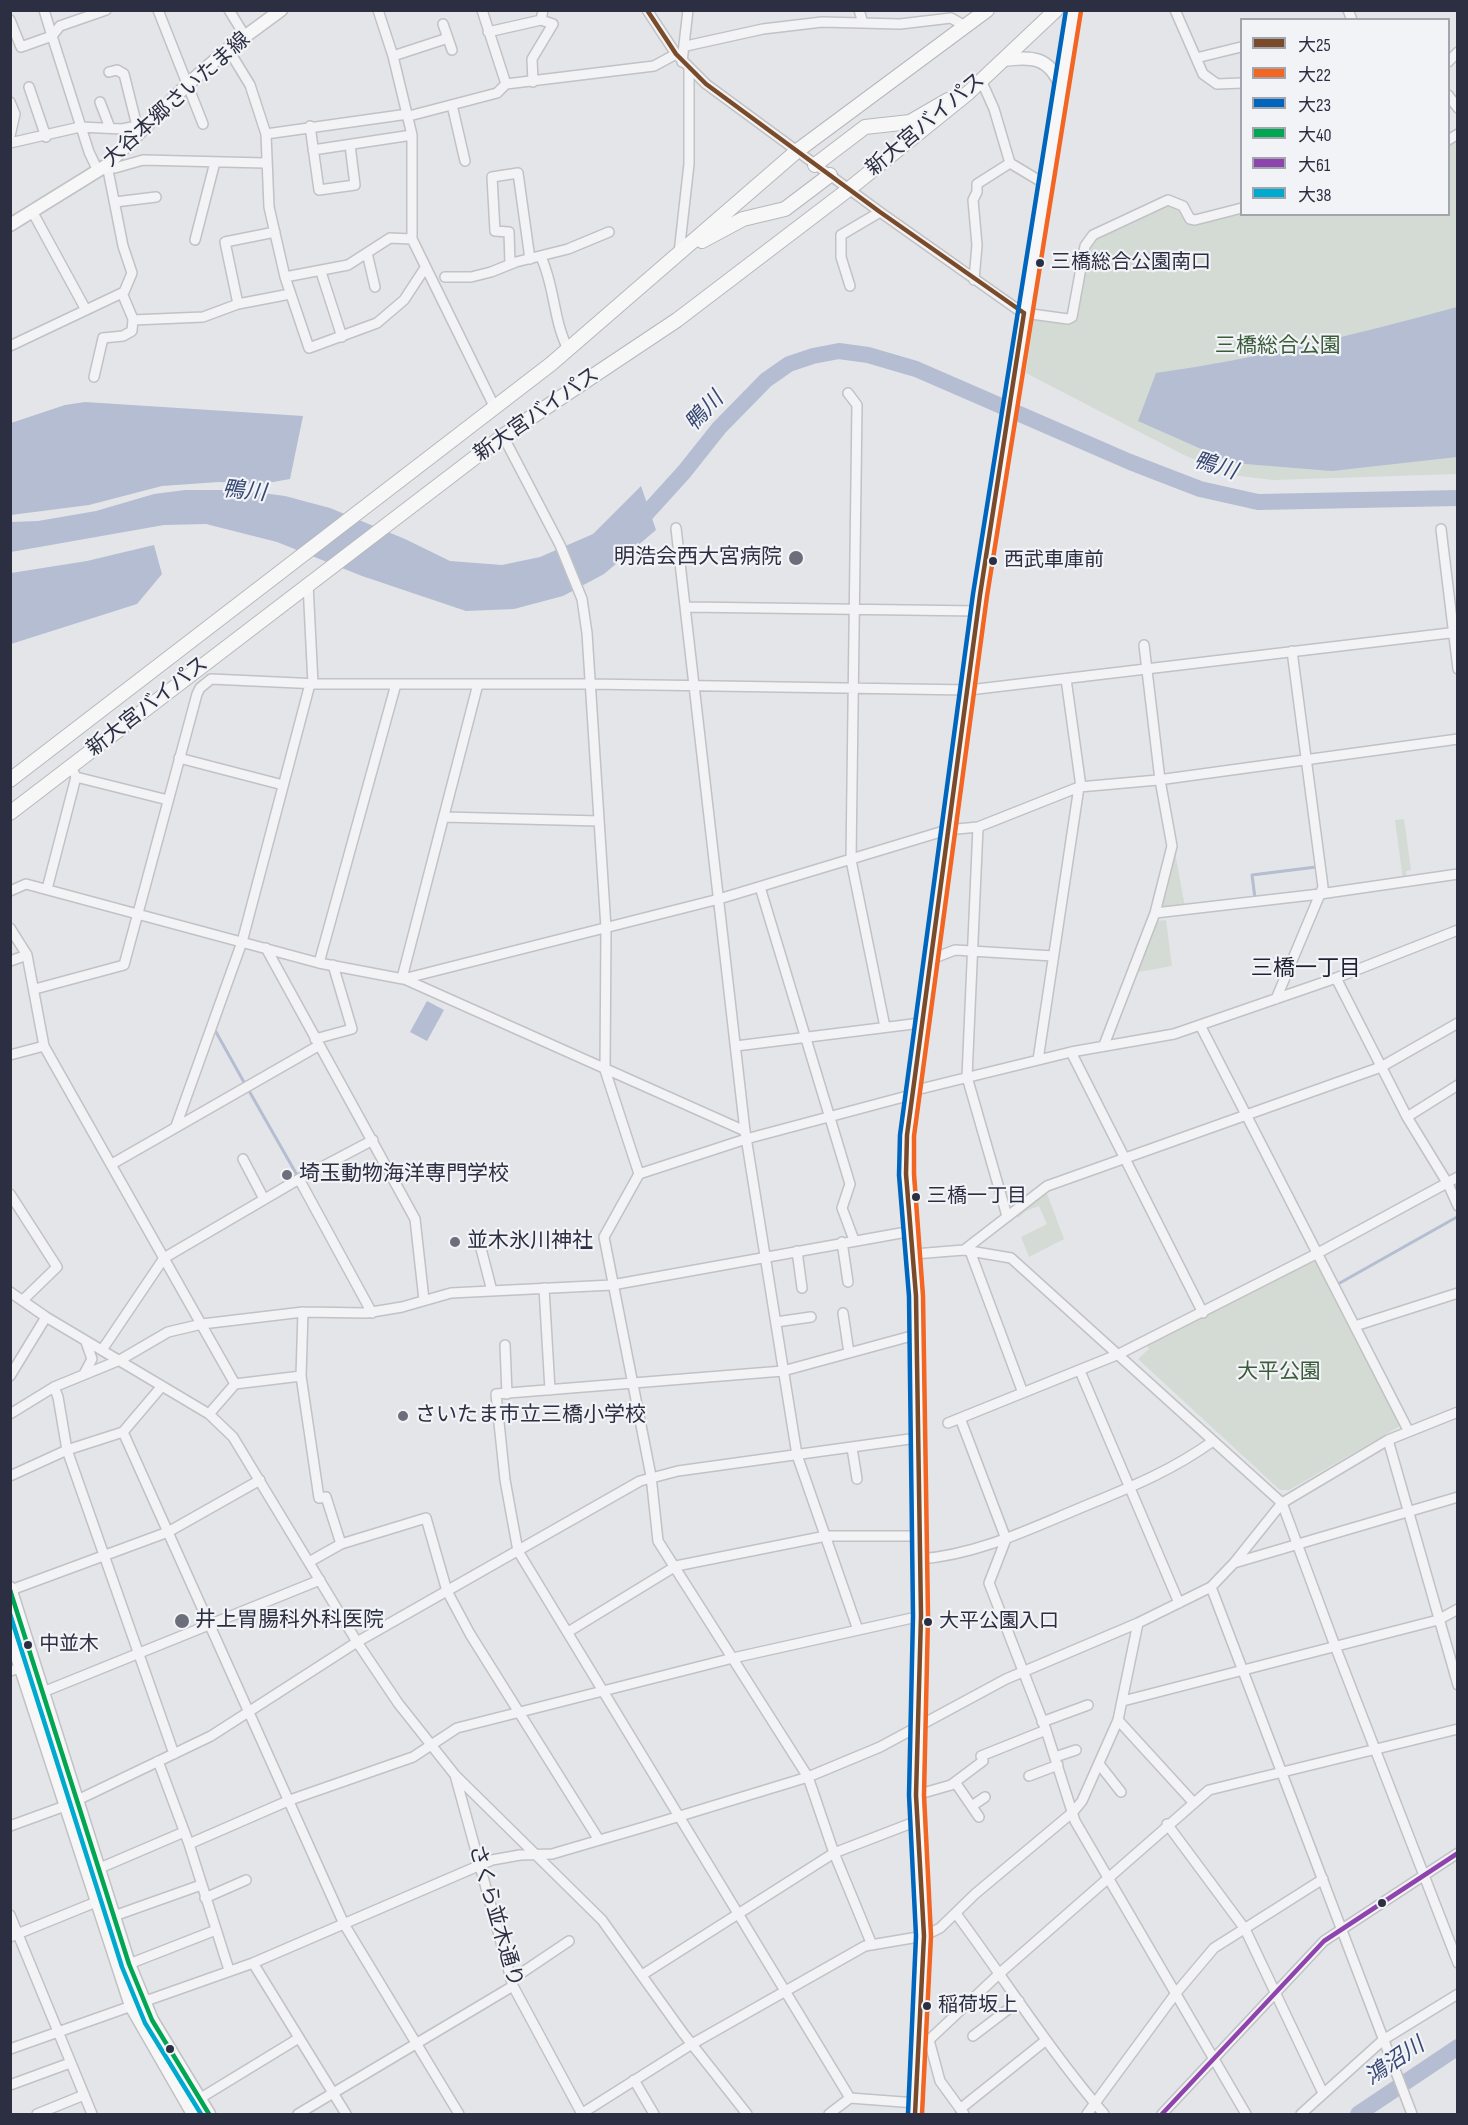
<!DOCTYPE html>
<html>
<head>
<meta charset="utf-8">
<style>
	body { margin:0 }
	#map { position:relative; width:1468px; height:2125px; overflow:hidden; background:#e4e5e8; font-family:"Sofia Sans Condensed","Noto Sans JP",sans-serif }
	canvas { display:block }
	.frame { position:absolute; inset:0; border:12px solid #2b2f41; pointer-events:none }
	.legend { position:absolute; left:1240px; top:18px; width:210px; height:198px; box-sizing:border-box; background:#f2f3f7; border:2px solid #a2a5ae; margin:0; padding:8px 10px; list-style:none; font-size:18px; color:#2b2f41 }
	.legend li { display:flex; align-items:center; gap:12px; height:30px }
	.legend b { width:30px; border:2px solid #a2a5ae }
</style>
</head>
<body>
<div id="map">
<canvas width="1468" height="2125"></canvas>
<div class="frame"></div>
<ul class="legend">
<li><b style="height:8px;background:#7a4b2a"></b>大25</li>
<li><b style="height:8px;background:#f26522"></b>大22</li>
<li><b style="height:8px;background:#0065bd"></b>大23</li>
<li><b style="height:8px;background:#00a651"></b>大40</li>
<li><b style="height:8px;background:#8e44ad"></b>大61</li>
<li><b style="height:8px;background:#00a9ce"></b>大38</li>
</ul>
</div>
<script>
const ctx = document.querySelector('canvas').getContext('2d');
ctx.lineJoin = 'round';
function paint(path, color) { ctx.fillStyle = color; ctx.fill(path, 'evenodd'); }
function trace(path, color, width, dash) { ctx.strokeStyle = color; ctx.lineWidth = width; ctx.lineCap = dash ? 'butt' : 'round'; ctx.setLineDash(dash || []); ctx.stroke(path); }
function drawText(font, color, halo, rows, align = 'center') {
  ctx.font = font + ' "Sofia Sans Condensed","Noto Sans JP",sans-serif'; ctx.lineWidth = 4.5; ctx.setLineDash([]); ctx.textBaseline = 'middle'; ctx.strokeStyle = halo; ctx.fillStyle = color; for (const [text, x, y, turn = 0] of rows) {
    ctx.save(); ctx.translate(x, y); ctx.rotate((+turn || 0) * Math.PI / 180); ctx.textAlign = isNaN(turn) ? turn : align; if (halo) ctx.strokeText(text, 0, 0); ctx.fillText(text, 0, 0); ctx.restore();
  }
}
paint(new Path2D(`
	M1457 139V474L1273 480 1231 475 1184 455 1026 373 1034 317 1068 322 1089 248 1099 236 1170 204 1181 208 1186 219 1241 211 1242 214H1448L1449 145Z
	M1404 819 1411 870 1406 871 1407 879 1403 880 1395 820Z
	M1174 847 1185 907 1160 910Z
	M1166 920 1172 966 1138 972 1157 921Z
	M1046 1191 1064 1239 1029 1257 1021 1237 1047 1224 1039 1206 1026 1211 1018 1218 1016 1214Z
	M1318 1258 1402 1425 1289 1490H1280L1138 1359 1149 1349 1147 1345Z`), '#d3dbd4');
paint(new Path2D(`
	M1457 307V457L1332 471 1233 463 1138 421 1156 373C1258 359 1358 334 1457 307Z
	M85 402 303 416 290 479 262 484 219 482 162 486 89 505 11 515V423L65 405Z
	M641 486 656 530 604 574 563 596 514 609 466 611 362 576 277 542 206 524 164 525 11 552 10 522 38 521 96 511 154 494 185 490H240L285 496 330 508 405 539 450 561 502 565 540 557 593 534Z
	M154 545 162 574 137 604 11 644V573L87 561Z
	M427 1001 444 1010 427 1041 410 1032Z`), '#b4bdd2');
trace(new Path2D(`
	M1255 898 1252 875 1316 867
	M216 1032 245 1084
	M248 1089 297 1175
	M1338 1284 1457 1217`), '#b4bdd2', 3);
trace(new Path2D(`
	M635 526 684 472 719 428 766 380 789 364 813 356 839 351 868 355 916 369 1130 462 1200 489 1258 502 1458 498
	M1358 2114 1458 2047`), '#b4bdd2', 16);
const minor = new Path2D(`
	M158 10 203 124
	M229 10 245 36
	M378 10 393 56 412 135V239L495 408
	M482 10 506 84 654 66 676 54
	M647 10 676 54 706 84 880 212 1017 309 1024 313 1068 319 1072 317 1085 246 1093 235 1168 200 1183 206 1190 219 1195 220 1242 208
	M859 10 863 23
	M1175 10 1203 74 1217 84 1242 83
	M1348 10 1352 20
	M10 20 21 47 52 36 44 10
	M443 24 452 50
	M488 32 541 20 543 10
	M686 46 763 29 822 22 900 24 951 18 965 26
	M228 49 250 85 266 134 269 207 285 277 309 348 377 323 404 300 425 268
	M393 56 448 38
	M1196 58 1241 47
	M682 62 688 10
	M1448 62 1458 52
	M109 72 117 70 124 74 137 126
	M981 80 994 109 1010 163 1045 184
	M533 82 532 59 553 24 541 20
	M29 87 46 137
	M1448 95 1458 108
	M10 102 15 114 10 136
	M100 102 110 128
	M452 105 465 161
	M409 116 497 93 506 84
	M310 126 319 190 355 185 350 145
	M266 134 408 114
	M1448 140 1458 134
	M10 143 80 127 122 129 147 124
	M313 150 412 135
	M98 171 89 152 52 36 60 26 106 10
	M115 202 156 197
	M32 211 86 310
	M195 240 215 162
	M367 253 375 287
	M679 253 689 164V69
	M541 257C555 287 553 320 568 349
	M510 264 509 232 495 231 492 177 518 173 530 259
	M321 272 342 337
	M285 277 348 265 390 238 412 239
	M445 277H471L491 272 516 262 568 249 609 232
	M974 280 977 245 973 200 977 192V184L1010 163
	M850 286 841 257V235L880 212
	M238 304 225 242 275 232
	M133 320 203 317 238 304 290 294
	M10 346 124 292 132 273 123 246 107 165 115 168 143 160 265 163
	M94 377 103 338 123 336 132 331 133 319 122 293
	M848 393 857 405 851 860 885 1027
	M503 436 560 545 582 599 587 633 606 928 605 1070 639 1174 604 1237 651 1476 658 1541 808 1777 834 1853 872 1945
	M676 528 745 1131 797 1455 858 1630
	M1441 529 1458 669
	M308 584 313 684
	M687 607 978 611
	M1066 679 1081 787
	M478 684 402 978 745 1131
	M179 758 283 785
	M76 777 168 800
	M444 817 599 821
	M978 827 967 1077 1007 1216
	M760 887 850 1184 842 1208 854 1240
	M47 889 76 777 71 766
	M10 891 26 884 319 963 403 979 719 899 947 830 978 827 1079 787 1158 780 1458 739
	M1155 913 1320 894 1458 874
	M10 928 27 955 44 1046 235 1384
	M266 948 415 1219 424 1300
	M929 960 955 950 1053 956
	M10 961 27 955
	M319 963 396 684
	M1336 978 1407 1117 1448 1184 1458 1206
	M35 989 124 965 197 694 200 688 211 679 319 684H590L969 690 1458 632
	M1276 999 1323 887 1292 651
	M1200 1025 1408 1430
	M315 1039 352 1029 333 965
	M1104 1045 1155 913 1172 846 1160 780 1144 645
	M736 1046 921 1023
	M1071 1052 1203 1313
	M10 1055 44 1046
	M1038 1060 1079 787
	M912 1091 1071 1052 1174 1034 1336 978 1458 930
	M1407 1117 1458 1085
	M176 1126 242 942 310 684
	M243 1159 264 1199
	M112 1164 318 1046
	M639 1174 746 1139 911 1095
	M299 1179 372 1313
	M10 1194 57 1267 23 1300
	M478 1237 492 1291
	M842 1242 848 1282
	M964 1250 1047 1186 1381 1067 1458 1023
	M797 1251 802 1288
	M970 1251 1023 1393
	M914 1254 964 1250 1011 1258 1282 1503 1335 1646 1458 1963
	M544 1288 550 1390
	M10 1292 46 1317 209 1414 233 1437 357 1642 398 1703 455 1775 602 1920 683 2033 747 2114
	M303 1312 301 1376 319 1498 326 1497 341 1544
	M843 1313 849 1353
	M776 1322 811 1317
	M1355 1326 1458 1293
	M505 1345 507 1394
	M102 1350 164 1258 299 1179 373 1140
	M1080 1371 1179 1603
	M84 1374 92 1359 86 1342
	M10 1376 46 1317
	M54 1387 58 1397 67 1450 174 1754
	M10 1414 54 1387 120 1360 168 1332 202 1324 303 1312 366 1313 402 1307 451 1293 612 1285 912 1231
	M209 1414 235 1384 301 1376
	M960 1418 1006 1539 989 1583 1046 1730 1075 1821 1246 2114
	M948 1423 1119 1354 1318 1253 1458 1177
	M123 1432 344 1924 459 2114
	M1388 1440 1458 1685
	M852 1448 857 1479
	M10 1476 67 1450 123 1432 162 1386
	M920 1559C974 1555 1023 1532 1073 1511 1123 1490 1169 1473 1213 1441
	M309 1562 341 1544 426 1518 447 1591 470 1634 599 1840
	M1234 1563 1458 1497
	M1211 1587 1412 2114
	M11 1590 168 1532 260 1480
	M568 1632 676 1566 826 1536H920
	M10 1671 21 1668
	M43 1692 320 1580
	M1123 1701 1438 1620 1458 1609
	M1118 1720 1193 1802
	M1042 1722 1088 1705
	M1055 1757 1076 1750
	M158 1761 189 1844 229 1970
	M1099 1764 1121 1792
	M455 1775 513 1986 582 2114
	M1029 1776 1058 1765
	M955 1782 979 1817
	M916 1795 951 1785 983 1761 981 1756 1046 1730
	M972 1806 985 1797
	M1167 1824 1245 1929 1323 2093
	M10 1826 65 1806 211 1736 357 1642 640 1481 678 1471 917 1438
	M189 1844 290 1800 413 1757 457 1728 733 1658 921 1616
	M100 1868 184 1832
	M205 1898 246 1880
	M10 1915 92 2114
	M957 1915C1006 1981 1050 2051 1104 2114
	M114 1916 201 1885
	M10 1937 96 1902
	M253 1963 346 2114
	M129 1964 216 1930
	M642 1975 834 1853 917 1821
	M511 1980 569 1941
	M973 2036 1019 2001
	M929 2040 1000 1973 1209 1790 1458 1729
	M929 2040 940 2081 964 2114
	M10 2049 253 1963 492 1860 520 1855 552 1854 644 1827 808 1777 880 1747 1006 1679 1138 1623 1211 1587 1234 1563 1282 1503 1388 1440 1458 1412
	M634 2080 654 2114
	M10 2085 70 2063
	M850 2098 518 1551 505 1480 496 1394 783 1371 915 1335
	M199 2099 299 2038
	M960 2109 1045 2041
	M37 2114 84 2095
	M298 2114 513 1986
	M581 2114 692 2044 865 1946 924 1936 940 1928 975 1894 1073 1812 1082 1801 1118 1720 1138 1623
	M829 2114 850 2098 916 2103
	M1087 2114 1176 1993 1214 1948 1323 1879
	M1162 2114 1324 1941 1458 1853
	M1301 2114 1383 2040 1458 1994`);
const major = new Path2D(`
	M1003 60C1032 56 1049 57 1061 86
	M10 225 107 165 188 84 228 49 281 10
	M10 1588 129 1964 152 2020 209 2114
	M10 1635 131 2006 193 2114
	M915 2114 924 1936 916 1795 921 1616 916 1296 906 1174 907 1135 980 595 1074 10`);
const highway = new Path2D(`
	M815 165 865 127 910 122 948 100
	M702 241 743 219 785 209 830 175
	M10 780 551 364 797 151 987 10
	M10 813 503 436 677 320 849 189 968 93 1056 10`);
trace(minor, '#c1c2c5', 12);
trace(major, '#c0c2c6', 15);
trace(highway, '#b6b8bc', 16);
trace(minor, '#f3f3f5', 9);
trace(major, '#f7f7f7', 12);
trace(highway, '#f7f7f7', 14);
trace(new Path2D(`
	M647 10 676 54 706 84 880 212 1024 313
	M915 2114 924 1936 916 1795 921 1616 916 1296 906 1174 907 1135 980 595 1024 313`), '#7a4b2a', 4.5);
trace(new Path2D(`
	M922 2114 931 1936 924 1795 928 1616 923 1296 914 1174V1136L987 596 1081 11`), '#f26522', 4.5);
trace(new Path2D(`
	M908 2114 916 1936 909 1795 913 1616 909 1296 899 1175 900 1135 973 594 1066 10`), '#0065bd', 4.5);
trace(new Path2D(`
	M10 1590 129 1964 152 2020 209 2114`), '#00a651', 4.5);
trace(new Path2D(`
	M1162 2114 1324 1941 1458 1853`), '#8e44ad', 4.5);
trace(new Path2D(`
	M10 1614 122 1967 145 2023 201 2114`), '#00a9ce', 4.5);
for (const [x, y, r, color] of [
	[1040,263,5,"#2b2f41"],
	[796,558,8,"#6c6f7b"],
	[993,561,5,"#2b2f41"],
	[287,1175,6,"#6c6f7b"],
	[916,1197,5,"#2b2f41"],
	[455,1242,6,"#6c6f7b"],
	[403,1416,6,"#6c6f7b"],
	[182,1621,8,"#6c6f7b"],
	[928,1622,5,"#2b2f41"],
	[28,1645,5,"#2b2f41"],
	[1382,1903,5,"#2b2f41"],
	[927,2006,5,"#2b2f41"],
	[170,2049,5,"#2b2f41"]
]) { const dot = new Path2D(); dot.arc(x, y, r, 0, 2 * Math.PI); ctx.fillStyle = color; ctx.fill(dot); trace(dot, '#f2f3f7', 2); }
drawText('20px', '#2b2f41', '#f2f3f7', [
	["三橋総合公園南口",1051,263],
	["西武車庫前",1004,561],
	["三橋一丁目",927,1197],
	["大平公園入口",939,1622],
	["中並木",39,1645],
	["稲荷坂上",938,2006]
], 'left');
drawText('21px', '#2b2f41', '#f2f3f7', [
	["大谷本郷さいたま線",177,100,-42],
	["新大宮バイパス",926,125,-40],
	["新大宮バイパス",537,415,-35],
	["新大宮バイパス",148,707,-38],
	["さくら並木通り",495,1916,74]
]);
drawText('21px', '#3a5c39', '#f2f3f7', [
	["三橋総合公園",1278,347],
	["大平公園",1279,1373]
]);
drawText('21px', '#2b2f41', '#f2f3f7', [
	["明浩会西大宮病院",782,558,"right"],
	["埼玉動物海洋専門学校",299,1175],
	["並木氷川神社",467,1242],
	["さいたま市立三橋小学校",415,1416],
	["井上胃腸科外科医院",195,1621]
], 'left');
drawText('italic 22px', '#374873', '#f2f3f7', [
	["鴨川",705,412,-47],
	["鴨川",1215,467,17],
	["鴨川",244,492,6],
	["鴻沼川",1395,2062,-34]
]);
drawText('22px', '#1d2132', '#f2f3f7', [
	["三橋一丁目",1306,969]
]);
</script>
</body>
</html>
